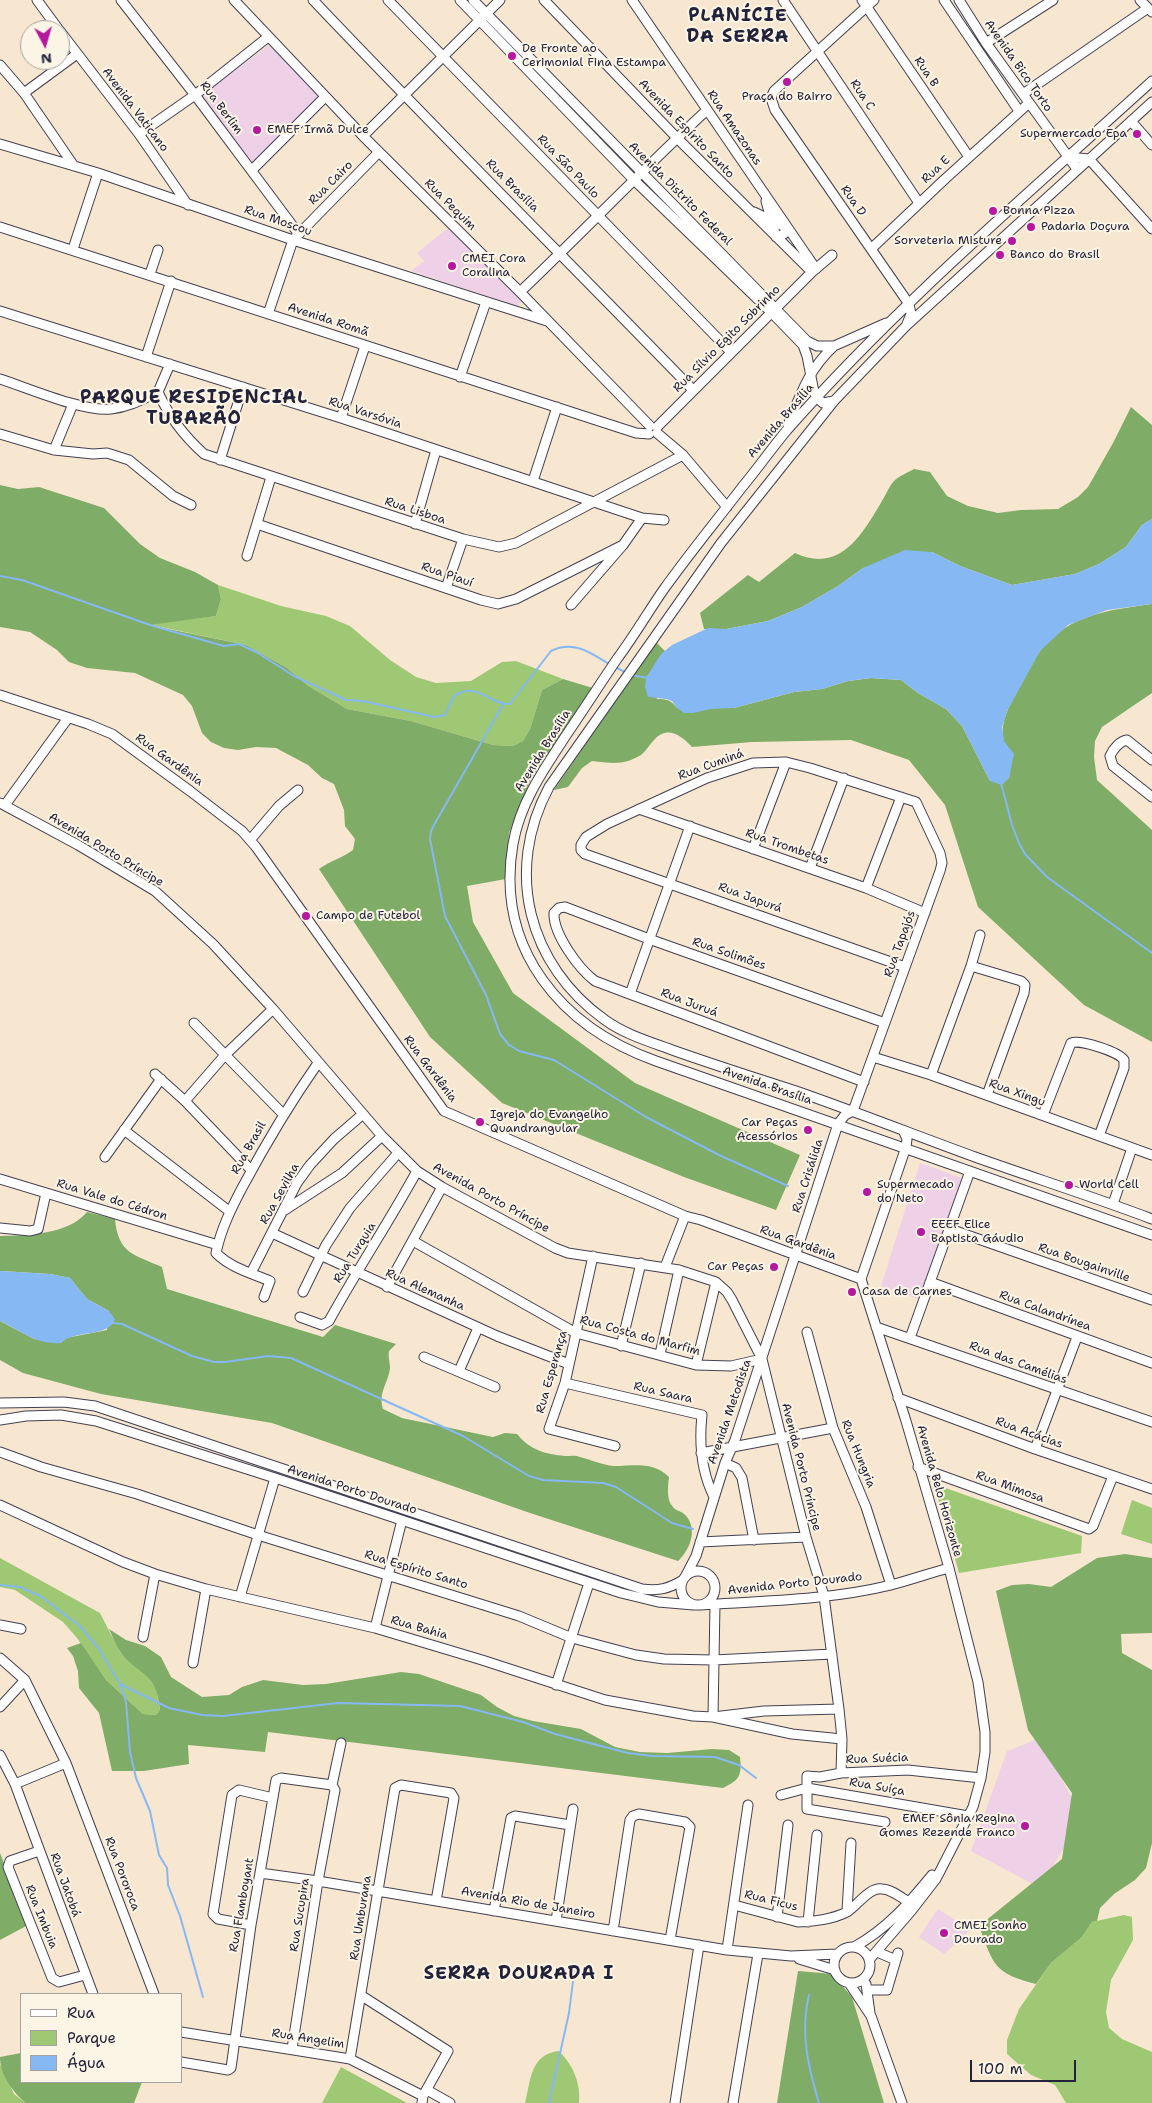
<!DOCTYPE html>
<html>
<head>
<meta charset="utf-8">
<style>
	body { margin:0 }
	#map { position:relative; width:1152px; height:2103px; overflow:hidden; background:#f8e7d0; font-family:"Shantell Sans",sans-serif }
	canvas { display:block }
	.legend { position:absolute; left:20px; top:1993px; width:162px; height:90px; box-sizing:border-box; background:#fcf5e5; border:1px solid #a5a1a1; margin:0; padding:6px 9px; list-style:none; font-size:15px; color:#22223b }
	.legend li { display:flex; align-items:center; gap:10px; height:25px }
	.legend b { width:25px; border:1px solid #a5a1a1 }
	.north { position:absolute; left:20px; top:20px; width:50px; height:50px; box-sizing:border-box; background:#fcf5e5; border:1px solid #a5a1a1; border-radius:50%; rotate:174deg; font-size:14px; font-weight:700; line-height:20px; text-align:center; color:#22223b }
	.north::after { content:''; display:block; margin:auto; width:18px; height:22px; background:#b5179e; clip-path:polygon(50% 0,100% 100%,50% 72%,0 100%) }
	.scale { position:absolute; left:970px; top:2060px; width:106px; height:22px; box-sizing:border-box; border:2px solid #22223b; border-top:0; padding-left:6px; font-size:15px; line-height:18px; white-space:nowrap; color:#22223b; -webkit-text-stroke:4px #fcf5e5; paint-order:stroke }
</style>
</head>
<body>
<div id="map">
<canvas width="1152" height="2103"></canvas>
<ul class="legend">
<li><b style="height:6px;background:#fff"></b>Rua</li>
<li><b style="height:14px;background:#9fc874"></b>Parque</li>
<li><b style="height:14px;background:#86b8f3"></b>Água</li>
</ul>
<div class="north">N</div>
<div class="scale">100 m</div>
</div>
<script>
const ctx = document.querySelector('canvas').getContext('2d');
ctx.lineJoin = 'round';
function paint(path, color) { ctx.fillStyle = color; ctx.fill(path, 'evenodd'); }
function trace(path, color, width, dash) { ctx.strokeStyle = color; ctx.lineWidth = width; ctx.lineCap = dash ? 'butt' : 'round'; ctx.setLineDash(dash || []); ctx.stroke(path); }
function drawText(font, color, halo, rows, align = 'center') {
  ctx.font = font + ' "Shantell Sans",sans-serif'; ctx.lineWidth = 4; ctx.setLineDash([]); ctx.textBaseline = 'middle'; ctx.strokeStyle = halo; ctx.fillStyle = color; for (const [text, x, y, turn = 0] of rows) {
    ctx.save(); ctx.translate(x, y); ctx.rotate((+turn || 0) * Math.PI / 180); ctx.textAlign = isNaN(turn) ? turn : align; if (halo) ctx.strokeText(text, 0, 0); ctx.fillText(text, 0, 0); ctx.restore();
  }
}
paint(new Path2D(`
	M269 45 319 97 253 164 202 95Z
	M449 227 522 301 518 306 411 271 424 261 417 253Z
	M920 1163 962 1178 921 1300 881 1286Z
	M1040 1738 1075 1804 1064 1848 1040 1888 971 1851 1007 1751Z
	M938 1909 970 1930 944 1954 919 1937Z`), '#eed0e7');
paint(new Path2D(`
	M218 585 281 606 326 616 350 626 390 660 416 677 436 683 471 681 502 662 516 661 563 679 542 690 530 729 523 741 513 746 493 745 411 721 347 709 307 685 287 668 246 645 147 624 216 616 221 599Z
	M934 1484 1082 1536 1081 1553 959 1573Z
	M1132 1500 1152 1508V1544L1121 1534Z
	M0 1558 100 1613 120 1652 149 1677 156 1688 160 1710 156 1715 143 1714 106 1680 77 1638 63 1622 15 1590 0 1587Z
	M1124 1915 1132 1917 1133 1940 1111 1980 1106 2012 1109 2028 1122 2039 1152 2052V2103H1066L1055 2085 1031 2075 1007 2054V2040L1019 2009 1051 1963 1082 1937 1092 1922Z
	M559 2051C573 2065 581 2083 579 2103H525C531 2080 530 2054 559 2051Z
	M0 2064 14 2094 26 2103H0Z
	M341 2067 407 2103H322Z`), '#9fc874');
paint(new Path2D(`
	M1131 407 1152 425V519L1142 525 1126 547 1099 564 1075 574 1012 585 960 566 932 552 863 568 838 586 802 607 768 621 726 629H704L700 613 748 575 759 582 795 553C840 574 862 535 882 501 886 495 889 486 894 481 899 476 907 473 914 469L930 472 947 496 968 506 998 513 1021 510 1058 509 1078 497 1088 487 1113 443Z
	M0 485 18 489 39 487 104 508 140 544 160 558 195 572 218 585 221 599 216 616 149 625 246 645 287 668 307 685 347 709 411 721 493 745 513 746 523 741 530 729 542 690 563 679 593 688 530 781 509 833 506 879 467 886 473 922 513 993 635 1083 800 1155 776 1210 684 1177 502 1103 430 1037 319 869C330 861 342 858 353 850L355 839 345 826 344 810 334 784 322 778 308 765 276 748 256 747 238 750 224 748 211 742 202 733 192 706 183 695 135 673 87 668 69 662 57 650 30 632 0 627Z
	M1152 604V693L1102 727 1095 741 1094 757 1097 780 1152 830V1042L1084 1005 978 907 945 805 909 760 851 740 752 742 692 747C681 735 667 725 654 740 649 745 646 751 641 755 623 766 611 763 592 761L582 768 568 787 554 790 656 642 665 651 646 678 657 699C667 699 671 700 677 708H734L794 692 822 689 848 681 871 678 901 680 918 693 946 709 962 726 990 781 1009 778C1013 757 1000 744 1003 726 1005 710 1016 695 1023 681 1029 671 1034 660 1040 651 1068 614 1110 610 1152 604Z
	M87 1212 115 1219C118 1254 135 1255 162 1267L167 1289 323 1337 335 1325 396 1344 389 1351C388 1357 390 1363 390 1368 388 1384 378 1392 383 1409L402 1418 493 1437 505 1433 517 1434C530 1450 545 1454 565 1456 570 1456 576 1455 580 1457 592 1460 602 1465 614 1466 634 1466 653 1461 669 1477 668 1486 666 1500 673 1507 675 1510 680 1511 683 1513 699 1526 691 1549 678 1561L530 1513 272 1423 101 1394 23 1373 0 1360V1321L34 1339 61 1343 66 1338 107 1330 109 1311 87 1299 70 1278 50 1274 0 1271V1236C27 1235 68 1235 87 1212Z
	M1125 1554 1152 1558V1633L1121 1634 1122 1653 1152 1670V1843L1146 1868 1135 1880 1114 1894 1100 1908 1097 1921 1092 1922 1082 1937 1051 1963 1036 1984C994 1973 994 1966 979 1926L1062 1859 1072 1793 1028 1730 996 1591 1012 1585 1029 1584 1051 1587 1097 1558Z
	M109 1629 126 1640 145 1646 161 1657 171 1677 202 1697 229 1695 242 1687 263 1680 303 1685 326 1684 401 1672 419 1674 481 1695 497 1707 514 1716 533 1721 581 1729 615 1747 640 1752 667 1753 712 1749 729 1750 740 1757C742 1775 740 1780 723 1788L268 1732 265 1752 188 1745 189 1764 144 1771H112L99 1713 79 1688 78 1671 73 1656 67 1648 81 1643 106 1680 143 1714 156 1715 160 1710C156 1671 142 1678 122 1654 116 1647 113 1637 109 1629Z
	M0 1853 28 1925 0 1940Z
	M798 1971 832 1974 852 1997 884 2103H777Z
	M21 2053V2082H142L134 2103H26C13 2093 0 2074 0 2057Z`), '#7fac66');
paint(new Path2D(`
	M1152 519V604L1107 610 1068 625 1040 651 1007 711 1002 727 1004 741 1014 754 1009 778 1002 785 990 781 962 726 946 709 918 693 901 680 871 678 848 681 822 689 794 692 734 708 711 709 693 713H684L677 708 672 701 666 699 648 697 645 687 646 678 661 654 672 645 708 628 726 629 768 621 802 607 838 586 863 568 905 550 932 552 960 566 1012 585 1075 574 1099 564 1126 547 1142 525Z
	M0 1271 50 1274 70 1278 87 1299 109 1311 115 1319C109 1338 75 1329 61 1343 36 1345 22 1331 0 1321Z`), '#86b8f3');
trace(new Path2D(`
	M0 576 22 580 153 626 224 646 239 644 258 653 294 676 346 700 363 701 434 717 445 715 454 696C477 680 489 705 510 704L551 651C573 640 590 652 609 664
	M615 667 627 673
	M631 675 648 678
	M504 703 435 823 431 831 430 839 445 916 486 995 500 1034 509 1045 519 1051 554 1060 646 1117 719 1155 788 1186
	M1001 783 1012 825 1019 843 1025 854 1047 877 1152 953
	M113 1323 122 1324 192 1356 214 1362H225L268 1356 291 1358 463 1436 529 1476 543 1480 603 1483 616 1487 672 1523 693 1529
	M0 1585 20 1587 40 1596 80 1626 99 1649 120 1684 126 1702 130 1752 136 1778 150 1811 159 1855 167 1868 168 1885 180 1916 203 1997
	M120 1684 169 1708 202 1715 223 1716 338 1703 460 1706 523 1722 555 1734 628 1753 652 1756 715 1757 739 1765 756 1778
	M809 1995C800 2033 808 2066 819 2103
	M549 2103 569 2013 575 1965`), '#86b8f3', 2);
const minor = new Path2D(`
	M37 0 59 30
	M121 0 195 95 298 233
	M234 0 363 136 520 292 650 426
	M313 0C438 132 567 260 693 390
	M388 0 731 352
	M460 0 634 180 772 313 803 345 807 356 814 392 817 398 823 403 834 401
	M473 0 807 341 817 346H834L886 323
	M544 0 677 138 812 272
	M632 0 816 269
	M783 0 919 203
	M862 0 969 157
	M874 0 774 91 771 98 775 110 909 304 911 314 907 324
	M944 0 1019 111
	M959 0 986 43 1077 169
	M1140 0 1152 12
	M60 31 139 134 188 205
	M986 43 1053 0
	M0 65 24 93 74 166
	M1152 81C1028 194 898 304 787 430 772 448 758 468 743 486 717 520 689 554 664 589 648 612 634 636 617 659 600 684 584 709 567 734 544 769 520 803 513 844 495 949 561 1027 656 1061L1152 1235
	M24 93 77 54
	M1023 94 1148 8
	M1152 102 906 326 834 401 721 543 549 787C504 871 528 965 605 1020 626 1035 651 1042 675 1051 715 1065 755 1078 796 1091 856 1112 915 1135 975 1157 1034 1178 1094 1197 1152 1219
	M1131 121 1152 145
	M139 134 195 95 268 37
	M363 136 500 0
	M0 144 98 173 293 240 547 321
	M1068 157 1089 159 1152 229
	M252 170 325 97
	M754 212 787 228 784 234 776 237 766 201
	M0 227 636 433 649 434
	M73 249 98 173
	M871 249 945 179 1029 103
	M150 274 158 250
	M520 292C583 232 643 169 707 110
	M0 311 341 418 642 518 664 520
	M268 314 293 240 379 152
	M146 357 171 281
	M460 377 486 302
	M0 379C28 388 83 412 111 409 129 407 143 399 158 392L170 364
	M158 392C169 417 184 436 204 454L463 539 499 547 516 543 683 455
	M341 418 365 346
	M788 425C801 394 808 370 834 346
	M657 427 812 272 832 255
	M657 433 683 455 727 507
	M0 434 54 450 93 454 107 453 129 460 173 496 191 505
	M54 450 73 404
	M220 460 243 387
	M533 481 557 407
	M257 524 481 600 498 604 516 599 623 545
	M415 524 436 450
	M247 556 271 477
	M446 588 463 539
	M571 605 623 545 642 518
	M0 695 88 724 112 734 190 791 242 831 256 847 444 1111 685 1216 701 1220 861 1279
	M1152 760 1127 740C1120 741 1113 749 1110 756L1113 766 1152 797
	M0 803 78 845 155 891 213 944 273 1009 382 1136 417 1171 442 1187 555 1248 568 1253 679 1270 716 1282 727 1292 732 1300 762 1359 806 1537 824 1596 839 1709 842 1739 841 1773
	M5 805 68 718
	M639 809 866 888 925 913
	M250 840 279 806 298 790
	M753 849 786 762
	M810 868 844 778
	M866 888 901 797
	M971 966 1021 981 1025 985 1024 993 987 1095
	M630 994 690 826
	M194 1023 283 1114
	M873 1057 931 1075 1152 1155
	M155 1074 185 1101 251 1170
	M931 1075 971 966 980 935
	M864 1082 595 981C579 969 553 934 554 913L559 908 565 907 649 939 885 1023
	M185 1101 225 1055 273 1009
	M1043 1115 1071 1043C1080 1039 1119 1052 1124 1060V1068L1099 1136
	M124 1130 229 1211
	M105 1157 161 1079
	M0 1179 218 1245
	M1113 1204 1132 1148
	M285 1210 342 1173 382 1136
	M0 1228 30 1231 38 1229 46 1193
	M950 1229 1152 1300
	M272 1233 497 1336 569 1364
	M413 1241 576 1333 696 1365 731 1366 762 1359
	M593 1256 565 1383 549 1429 615 1446
	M665 1267 685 1216
	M251 1273 297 1183 310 1165 334 1139 363 1114
	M930 1282 1152 1363
	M387 1287 442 1187
	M303 1292 326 1245 350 1208 398 1153
	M264 1297 270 1281C251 1273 231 1268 216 1253 221 1229 231 1209 242 1188 265 1145 290 1103 318 1063
	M300 1317 322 1325 329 1321C357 1270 389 1222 417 1171
	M876 1327 1152 1422
	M807 1332 833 1428 866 1507 891 1585
	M910 1338 970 1171
	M621 1346 641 1263
	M660 1354 679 1270
	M424 1357 495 1387
	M696 1365 716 1282
	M459 1371 478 1328
	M565 1383 702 1415C699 1443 701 1471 714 1497
	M898 1398 1035 1449 1152 1489
	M0 1403 64 1402 95 1406 642 1589C659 1591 668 1589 683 1580
	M0 1420 26 1416 61 1415 96 1421 275 1478 621 1593 658 1602 694 1605
	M1035 1449 1077 1337
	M0 1452 41 1467 137 1494 258 1535 519 1616 572 1638 636 1655 664 1659 714 1660 832 1654
	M701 1453 833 1428
	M725 1463 736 1468 742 1478 754 1540
	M918 1467 1089 1529 1093 1526 1113 1476
	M0 1505 123 1562 155 1574 206 1589 375 1628 482 1660 605 1700 693 1716 713 1717 792 1734 842 1739
	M700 1542 806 1537
	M681 1588a17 17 0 1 1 34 0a17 17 0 1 1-34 0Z
	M685 1577 696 1556 725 1463 735 1440 838 1124 845 1115 853 1111 940 871 942 863 940 853 916 802 810 768 786 762 753 763 707 778 607 824 586 837 581 845V850L585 854 905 967
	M240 1597 275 1478
	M715 1604 713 1717 764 1711 839 1709
	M701 1605C764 1601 830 1600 891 1585 910 1580 930 1573 949 1568
	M0 1625 21 1629
	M375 1628 402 1520
	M143 1637 155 1574
	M0 1658 25 1680 66 1763 154 1994
	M193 1663 206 1589
	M556 1685 589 1583
	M0 1707 25 1680
	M0 1755 15 1784 93 1994
	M15 1784 66 1763
	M332 1785 341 1743
	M781 1795 807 1788 968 1816
	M885 1822 807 1809V1776L820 1777 841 1773 908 1770 981 1778
	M39 1851 10 1861 8 1867 52 1978 59 1982 85 1975
	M260 1873 318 1881 727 1950 791 1956 837 1954
	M734 1905 798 1922C813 1922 833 1919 847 1912 857 1906 869 1887 882 1889 891 1889 902 1898 910 1903
	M494 1911 511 1818 515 1816 570 1825
	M847 1911 851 1843
	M777 1917 788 1825
	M556 1921 573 1809
	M808 1922 817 1835
	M251 1925 218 1919 213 1914 232 1795 239 1790 273 1798
	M613 1931 630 1820 633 1816 639 1814 685 1822 690 1827 670 1940
	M834 1965a18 18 0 1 1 36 0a18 18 0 1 1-36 0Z
	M854 1947C887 1929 909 1903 932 1875
	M727 1950 748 1805
	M877 1952 896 1960
	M799 1959 835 1970
	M869 1960 912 1910 936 1879 973 1807 981 1778 985 1752V1732L978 1682 949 1568 906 1421 861 1279 906 1147 907 1139 903 1130
	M849 1983 871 2016 902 2103
	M866 1984 870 2013
	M867 1990H887L898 1953
	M362 1996 448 2051 423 2096 422 2103
	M181 2032 350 2059 423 2096
	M292 2049 318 1881 335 1790 332 1785
	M350 2059 395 1788 401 1785 451 1793 454 1798 436 1901
	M181 2062 228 2070 231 2068 251 1925 276 1780 281 1778 332 1785
	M427 2090 450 2103
	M675 2103 699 1945
	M733 2103 758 1954`);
trace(minor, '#424051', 11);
trace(minor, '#fff', 9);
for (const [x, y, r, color] of [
	[512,56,5,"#b5179e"],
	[787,82,5,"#b5179e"],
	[257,130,5,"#b5179e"],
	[1137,134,5,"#b5179e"],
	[993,211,5,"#b5179e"],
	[1031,227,5,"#b5179e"],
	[1012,241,5,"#b5179e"],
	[1000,255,5,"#b5179e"],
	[452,266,5,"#b5179e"],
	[306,916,5,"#b5179e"],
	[480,1122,5,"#b5179e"],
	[808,1130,5,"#b5179e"],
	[1069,1185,5,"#b5179e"],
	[867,1192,5,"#b5179e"],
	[921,1232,5,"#b5179e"],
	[774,1267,5,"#b5179e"],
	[852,1292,5,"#b5179e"],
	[1025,1826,5,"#b5179e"],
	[944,1933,5,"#b5179e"]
]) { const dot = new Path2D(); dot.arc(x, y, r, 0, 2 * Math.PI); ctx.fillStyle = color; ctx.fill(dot); trace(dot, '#fcf5e5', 2); }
drawText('12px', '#22223b', '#fcf5e5', [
	["De Fronte ao",522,49],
	["Cerimonial Fina Estampa",522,63],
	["Praça do Bairro",787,97,"center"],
	["EMEF Irmã Dulce",267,130],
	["Supermercado Epa",1127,134,"right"],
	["Bonna Pizza",1003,211],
	["Padaria Doçura",1041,227],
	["Sorveteria Misture",1002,241,"right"],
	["Banco do Brasil",1010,255],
	["CMEI Cora",462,259],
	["Coralina",462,273],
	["Campo de Futebol",316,916],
	["Igreja do Evangelho",490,1115],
	["Quandrangular",490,1129],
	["Car Peças",798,1123,"right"],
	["Acessórios",798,1137,"right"],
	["Supermecado",877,1185],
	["do Neto",877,1199],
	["World Cell",1079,1185],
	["EEEF Elice",931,1225],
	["Baptista Gáudio",931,1239],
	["Car Peças",764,1267,"right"],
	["Casa de Carnes",862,1292],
	["EMEF Sônia Regina",1015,1819,"right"],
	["Gomes Rezende Franco",1015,1833,"right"],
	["CMEI Sonho",954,1926],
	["Dourado",954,1940]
], 'left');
drawText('12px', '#22223b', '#fcf5e5', [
	["Avenida Bico Torto",1018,66,55],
	["Rua B",926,72,56],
	["Rua C",862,95,56],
	["Rua Berlim",221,108,53],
	["Avenida Vaticano",135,110,53],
	["Rua Amazonas",734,128,56],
	["Avenida Espírito Santo",686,129,46],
	["Rua São Paulo",568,167,46],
	["Rua E",936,170,-43],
	["Rua Cairo",331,183,-45],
	["Rua Brasília",512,186,45],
	["Avenida Distrito Federal",680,194,45],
	["Rua D",853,201,55],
	["Rua Pequim",450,205,45],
	["Rua Moscou",278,221,19],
	["Avenida Romã",328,320,18],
	["Rua Sílvio Egito Sobrinho",727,339,-45],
	["Rua Varsóvia",365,413,18],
	["Avenida Brasília",781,421,-49],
	["Rua Lisboa",415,511,18],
	["Rua Piauí",447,575,19],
	["Avenida Brasília",543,751,-58],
	["Rua Gardênia",169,760,36],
	["Rua Cuminá",711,765,-20],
	["Rua Trombetas",787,847,19],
	["Avenida Porto Príncipe",106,850,31],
	["Rua Japurá",750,898,20],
	["Rua Tapajós",900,944,-70],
	["Rua Solimões",729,954,19],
	["Rua Juruá",689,1003,21],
	["Rua Gardênia",430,1069,53],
	["Avenida Brasília",767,1086,19],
	["Rua Xingu",1017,1093,20],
	["Rua Brasil",249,1148,-61],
	["Rua Crisálida",808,1176,-72],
	["Rua Sevilha",280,1194,-61],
	["Avenida Porto Príncipe",491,1198,29],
	["Rua Vale do Cédron",112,1200,17],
	["Rua Gardênia",798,1243,20],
	["Rua Turquia",355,1253,-58],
	["Rua Bougainville",1084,1263,19],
	["Rua Alemanha",425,1290,24],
	["Rua Calandrínea",1045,1311,20],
	["Rua Costa do Marfim",640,1336,15],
	["Rua das Camélias",1018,1363,20],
	["Rua Esperança",552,1372,-74],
	["Rua Saara",663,1393,13],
	["Avenida Metodista",730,1412,-71],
	["Rua Acácias",1029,1433,20],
	["Rua Hungria",858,1454,68],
	["Avenida Porto Príncipe",801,1467,76],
	["Rua Mimosa",1010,1487,20],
	["Avenida Porto Dourado",352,1490,18],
	["Avenida Belo Horizonte",939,1491,74],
	["Rua Espírito Santo",416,1570,17],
	["Avenida Porto Dourado",795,1584,-6],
	["Rua Bahia",419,1628,16],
	["Rua Suécia",877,1759,-2],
	["Rua Suíça",877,1787,10],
	["Rua Pororoca",122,1874,69],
	["Rua Jatobá",65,1885,70],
	["Rua Ficus",771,1901,14],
	["Avenida Rio de Janeiro",528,1903,10],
	["Rua Flamboyant",242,1905,-80],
	["Rua Sucupira",300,1915,-81],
	["Rua Imbuia",41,1917,68],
	["Rua Umburana",361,1918,-81],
	["Rua Angelim",308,2039,9]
]);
ctx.letterSpacing = '1px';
drawText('bold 18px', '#22223b', '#fcf5e5', [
	["PLANÍCIE",738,16],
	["DA SERRA",738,37],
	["PARQUE RESIDENCIAL",194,398],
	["TUBARÃO",194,419],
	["SERRA DOURADA I",519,1974]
]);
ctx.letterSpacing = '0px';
</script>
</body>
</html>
